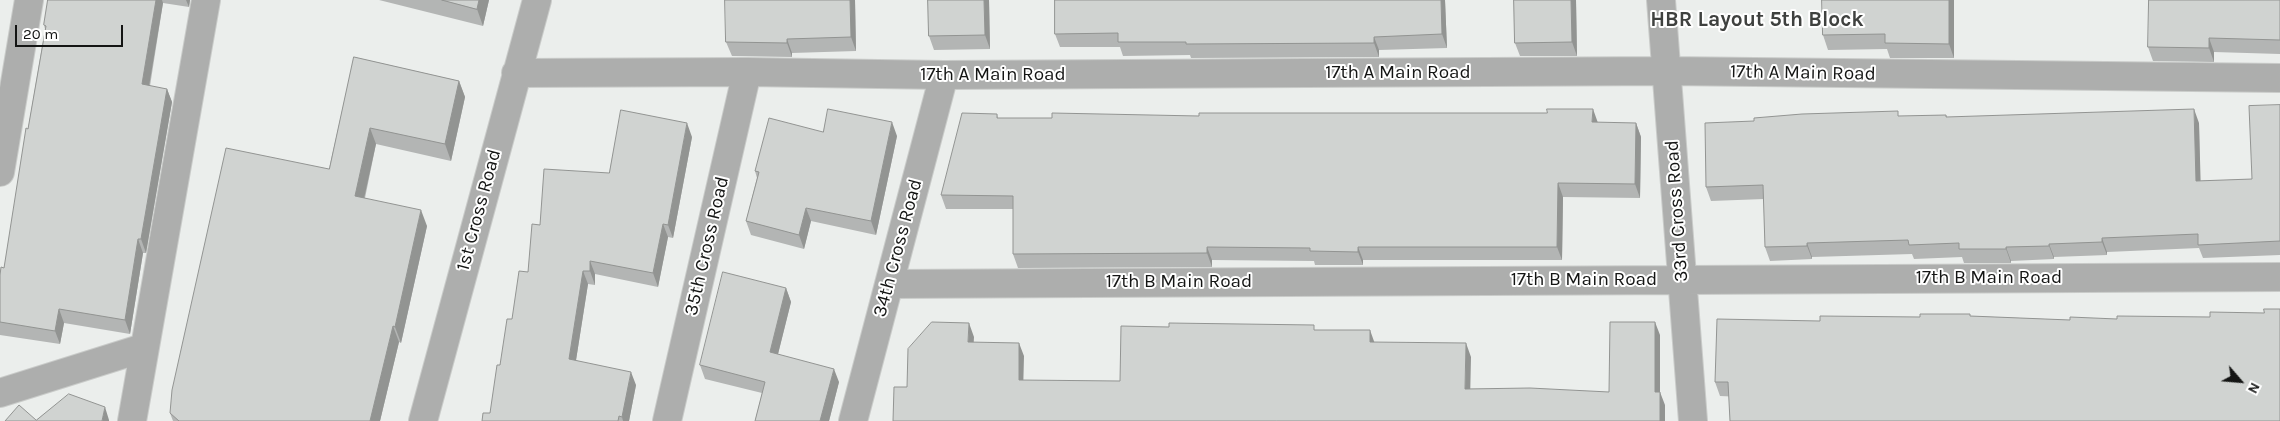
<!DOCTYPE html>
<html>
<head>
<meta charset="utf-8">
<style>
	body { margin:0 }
	#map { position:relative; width:2280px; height:421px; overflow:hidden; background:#ebeeec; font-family:Karla,sans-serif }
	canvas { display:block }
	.north { position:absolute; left:2215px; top:356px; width:50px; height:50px; -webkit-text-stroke:4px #fff; paint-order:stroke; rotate:117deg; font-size:14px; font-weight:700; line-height:20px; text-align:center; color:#141514 }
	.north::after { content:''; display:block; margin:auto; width:18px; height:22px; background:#141514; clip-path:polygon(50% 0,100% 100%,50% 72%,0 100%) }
	.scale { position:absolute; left:15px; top:25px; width:108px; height:22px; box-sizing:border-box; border:2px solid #141514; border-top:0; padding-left:6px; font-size:15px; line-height:18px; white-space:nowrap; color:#141514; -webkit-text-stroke:4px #fff; paint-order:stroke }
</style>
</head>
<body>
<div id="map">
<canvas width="2280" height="421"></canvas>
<div class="north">N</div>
<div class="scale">20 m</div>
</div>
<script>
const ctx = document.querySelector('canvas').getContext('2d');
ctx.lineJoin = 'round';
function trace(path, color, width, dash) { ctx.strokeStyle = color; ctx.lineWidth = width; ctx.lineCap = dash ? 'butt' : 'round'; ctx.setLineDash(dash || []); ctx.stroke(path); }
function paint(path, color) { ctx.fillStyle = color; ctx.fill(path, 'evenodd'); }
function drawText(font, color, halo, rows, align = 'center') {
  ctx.font = font + ' Karla,sans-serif'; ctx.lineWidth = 4; ctx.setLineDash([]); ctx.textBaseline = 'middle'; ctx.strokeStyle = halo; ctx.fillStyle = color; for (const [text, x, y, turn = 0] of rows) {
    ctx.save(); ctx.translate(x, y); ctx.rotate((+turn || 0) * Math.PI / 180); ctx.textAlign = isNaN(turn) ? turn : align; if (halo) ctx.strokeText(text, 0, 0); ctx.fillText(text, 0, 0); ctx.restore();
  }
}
const minor = new Path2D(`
	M1661 0 1693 421
	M516 73 747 72 944 75 1667 71 2280 78
	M0 172 29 0
	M889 284 2280 277
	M0 393 143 348
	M132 421 206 0
	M423 421 537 0
	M667 421 747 72
	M853 421 944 75`);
trace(minor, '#c9cbc9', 30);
trace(minor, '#adaead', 28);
paint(new Path2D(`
	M48 0H190L189 7 163 3 150 86 167 89 172 102 146 253H143L130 334 64 323 60 344 0 335V275L4 268 28 129 45 29 44 25Z
	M379 0H489L483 26Z
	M855 0 856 51 792 53V57L732 56 726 42Z
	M928 0H989L990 49 934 50 929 36Z
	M1445 0 1447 48 1379 50V57L1191 58 1190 55 1123 56 1120 47H1060L1055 34Z
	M1514 0H1576L1577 56H1520L1515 43Z
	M1954 0V58H1890L1887 49 1828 50 1823 35Z
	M2280 0V54L2214 52V62L2153 61 2148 47Z
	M354 57 459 81 465 97 451 161 376 144 365 198 427 226 401 343 399 342 380 421H173L170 413 329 169Z
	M2280 105V255L2203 258 2199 248 2107 252V255L2054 257V259L2011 261V263H1964L1962 257 1914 259 1912 254 1812 257V259L1770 261 1765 247 1764 199 1711 201 1706 187 1754 121 1946 115 1947 117 2199 123 2200 181 2252 179Z
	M997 114 998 118 1636 123 1641 137 1640 198 1563 197 1562 260H1363V265H1315L1314 261 1212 260V267L1018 268 1013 254V209H946L941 195Z
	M823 132 897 136 876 235 811 221 804 249 751 235 746 221 757 178 755 171Z
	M692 137 673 238 668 237 658 287 595 274V285L588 284 576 360 636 385 629 421H482L490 413 500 365 512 319 528 272 540 225 609 173Z
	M786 288 791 302 778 354 839 382 829 421H755L762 393 705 379 700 365Z
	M2264 313 2280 421 1720 396 1715 382 1820 321 1970 316 2070 320 2210 317Z`), '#b3b5b4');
paint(new Path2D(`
	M156 0H162L163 3 147 98 142 84Z
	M186 0H190L189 7Z
	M479 0H489L483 26 477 9Z
	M850 0H855L856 51 851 37Z
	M984 0H989L990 49 985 35Z
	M1441 0H1445L1447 48 1442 34Z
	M1571 0H1576L1577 56 1572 42Z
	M1949 0H1954V58L1949 44Z
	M1374 37 1379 50V57L1374 43Z
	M2209 38 2214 52V62L2209 48Z
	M787 39 792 53V57L787 43Z
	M459 81 465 97 451 161 445 144Z
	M167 89 172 102 146 253 141 239Z
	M1593 109 1598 123 1592 122Z
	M2194 109 2199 123 2201 195 2196 181Z
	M892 122 897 136 876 235 871 221Z
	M687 123 692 137 673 238 668 225Z
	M1636 123 1641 137 1640 198 1635 184Z
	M370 128 376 144 361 212 355 196Z
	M1558 183 1563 197 1562 260 1557 247Z
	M806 208 811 221 804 249 799 235Z
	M421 210 427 226 401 343 395 327Z
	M663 224 668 237 658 287 653 273Z
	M2102 238 2107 252V255L2102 242Z
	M138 239 143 253 130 334 125 320Z
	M1807 243 1812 257V259L1807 246Z
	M2049 244 2054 257V259L2049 246Z
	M1207 247 1212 260V267L1207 253Z
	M1358 247 1363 260V265L1358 252Z
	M2006 247 2011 261V263L2006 249Z
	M590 261 595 274V285L590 271Z
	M583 271 588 284 574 373 569 359Z
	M786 288 791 302 775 366 770 352Z
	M59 309 64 323 60 344 55 331Z
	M1655 322 1660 335V405L1655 392Z
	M969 323 974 337 973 355 968 342Z
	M393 326 399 342 380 421H370Z
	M1370 330 1375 344 1370 342Z
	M1019 343 1024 356 1023 394 1019 380Z
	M1466 343 1471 357 1470 402 1465 389Z
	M834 369 839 382 829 421H820Z
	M631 372 636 385 629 421H623L622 417Z
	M1660 392 1665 405V421H1660Z
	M105 407 109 420V421H102Z`), '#929492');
const building = new Path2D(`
	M48 0H156L142 84 167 89 141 239H138L125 320 59 309 55 331 0 322V275L1 267 4 268 26 128 28 129 46 26 44 25Z
	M442 0H479L477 9Z
	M725 0H850L851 37 787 39V43L726 42Z
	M928 0H984L985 35 929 36Z
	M1055 0H1441L1442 34 1374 37V43L1186 44V42H1118V33L1055 34Z
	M1514 0H1571L1572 42 1515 43Z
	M1822 0H1949V44L1885 43V34L1823 35Z
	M2149 0H2280V40L2209 38V48L2148 47Z
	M354 57 459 81 445 144 370 128 355 196 421 210 395 327 393 326 370 421H179L170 413 172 390 226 148 329 169Z
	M2280 105V241L2198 245V234L2102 238V242L2049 244V246L2006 247V249H1959V243L1909 245 1908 240 1807 243V246L1765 247 1763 185 1706 187 1705 123 1754 121V118L1802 114 1898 111V116L1946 115V117L2194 109 2196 181 2252 179 2249 106Z
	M828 109 892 122 871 221 806 208 799 235 746 221 759 172 755 171 769 118 823 132Z
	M1547 109H1593L1592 122 1636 123 1635 184 1558 183 1557 247H1358V252L1310 251V248L1207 247V253L1013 254V196L941 195 962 113 997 114V118H1052V113L1199 116V113H1547Z
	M621 110 687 123 668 225 663 224 653 273 590 261V271H583L569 359 631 372 622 417 619 416 618 421H482L483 413H490L497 365H500L507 319H512L519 271 528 272 532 224 540 225 544 169 609 173Z
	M723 272 786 288 770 352 834 369 820 421H755L765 382 700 365Z
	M2264 309H2280V421H1730L1728 382H1715L1717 319 1820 321V316L1920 317V314H1970V316L2070 320V317L2117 319V316L2210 317V312L2264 313Z
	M932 322 969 323 968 342 1019 343V380L1120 381 1121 326 1169 327V323L1314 325V330H1370V342L1466 343 1465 389 1530 388 1609 392 1610 322H1655V392H1660V421H893L894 387H907L908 349Z
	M69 394 105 407 102 421H5L19 405 36 420Z`);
paint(building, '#d0d3d1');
trace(building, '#929492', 1);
drawText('19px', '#141514', '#fff', [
	["17th A Main Road",1398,73],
	["17th A Main Road",1803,73,1],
	["17th A Main Road",993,75],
	["1st Cross Road",479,210,-75],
	["33rd Cross Road",1677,211,-94],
	["35th Cross Road",707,246,-77],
	["34th Cross Road",898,248,-75],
	["17th B Main Road",1989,278],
	["17th B Main Road",1584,280],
	["17th B Main Road",1179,282]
]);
drawText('bold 21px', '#3f413f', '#fff', [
	["HBR Layout 5th Block",1757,20]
]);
</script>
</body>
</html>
